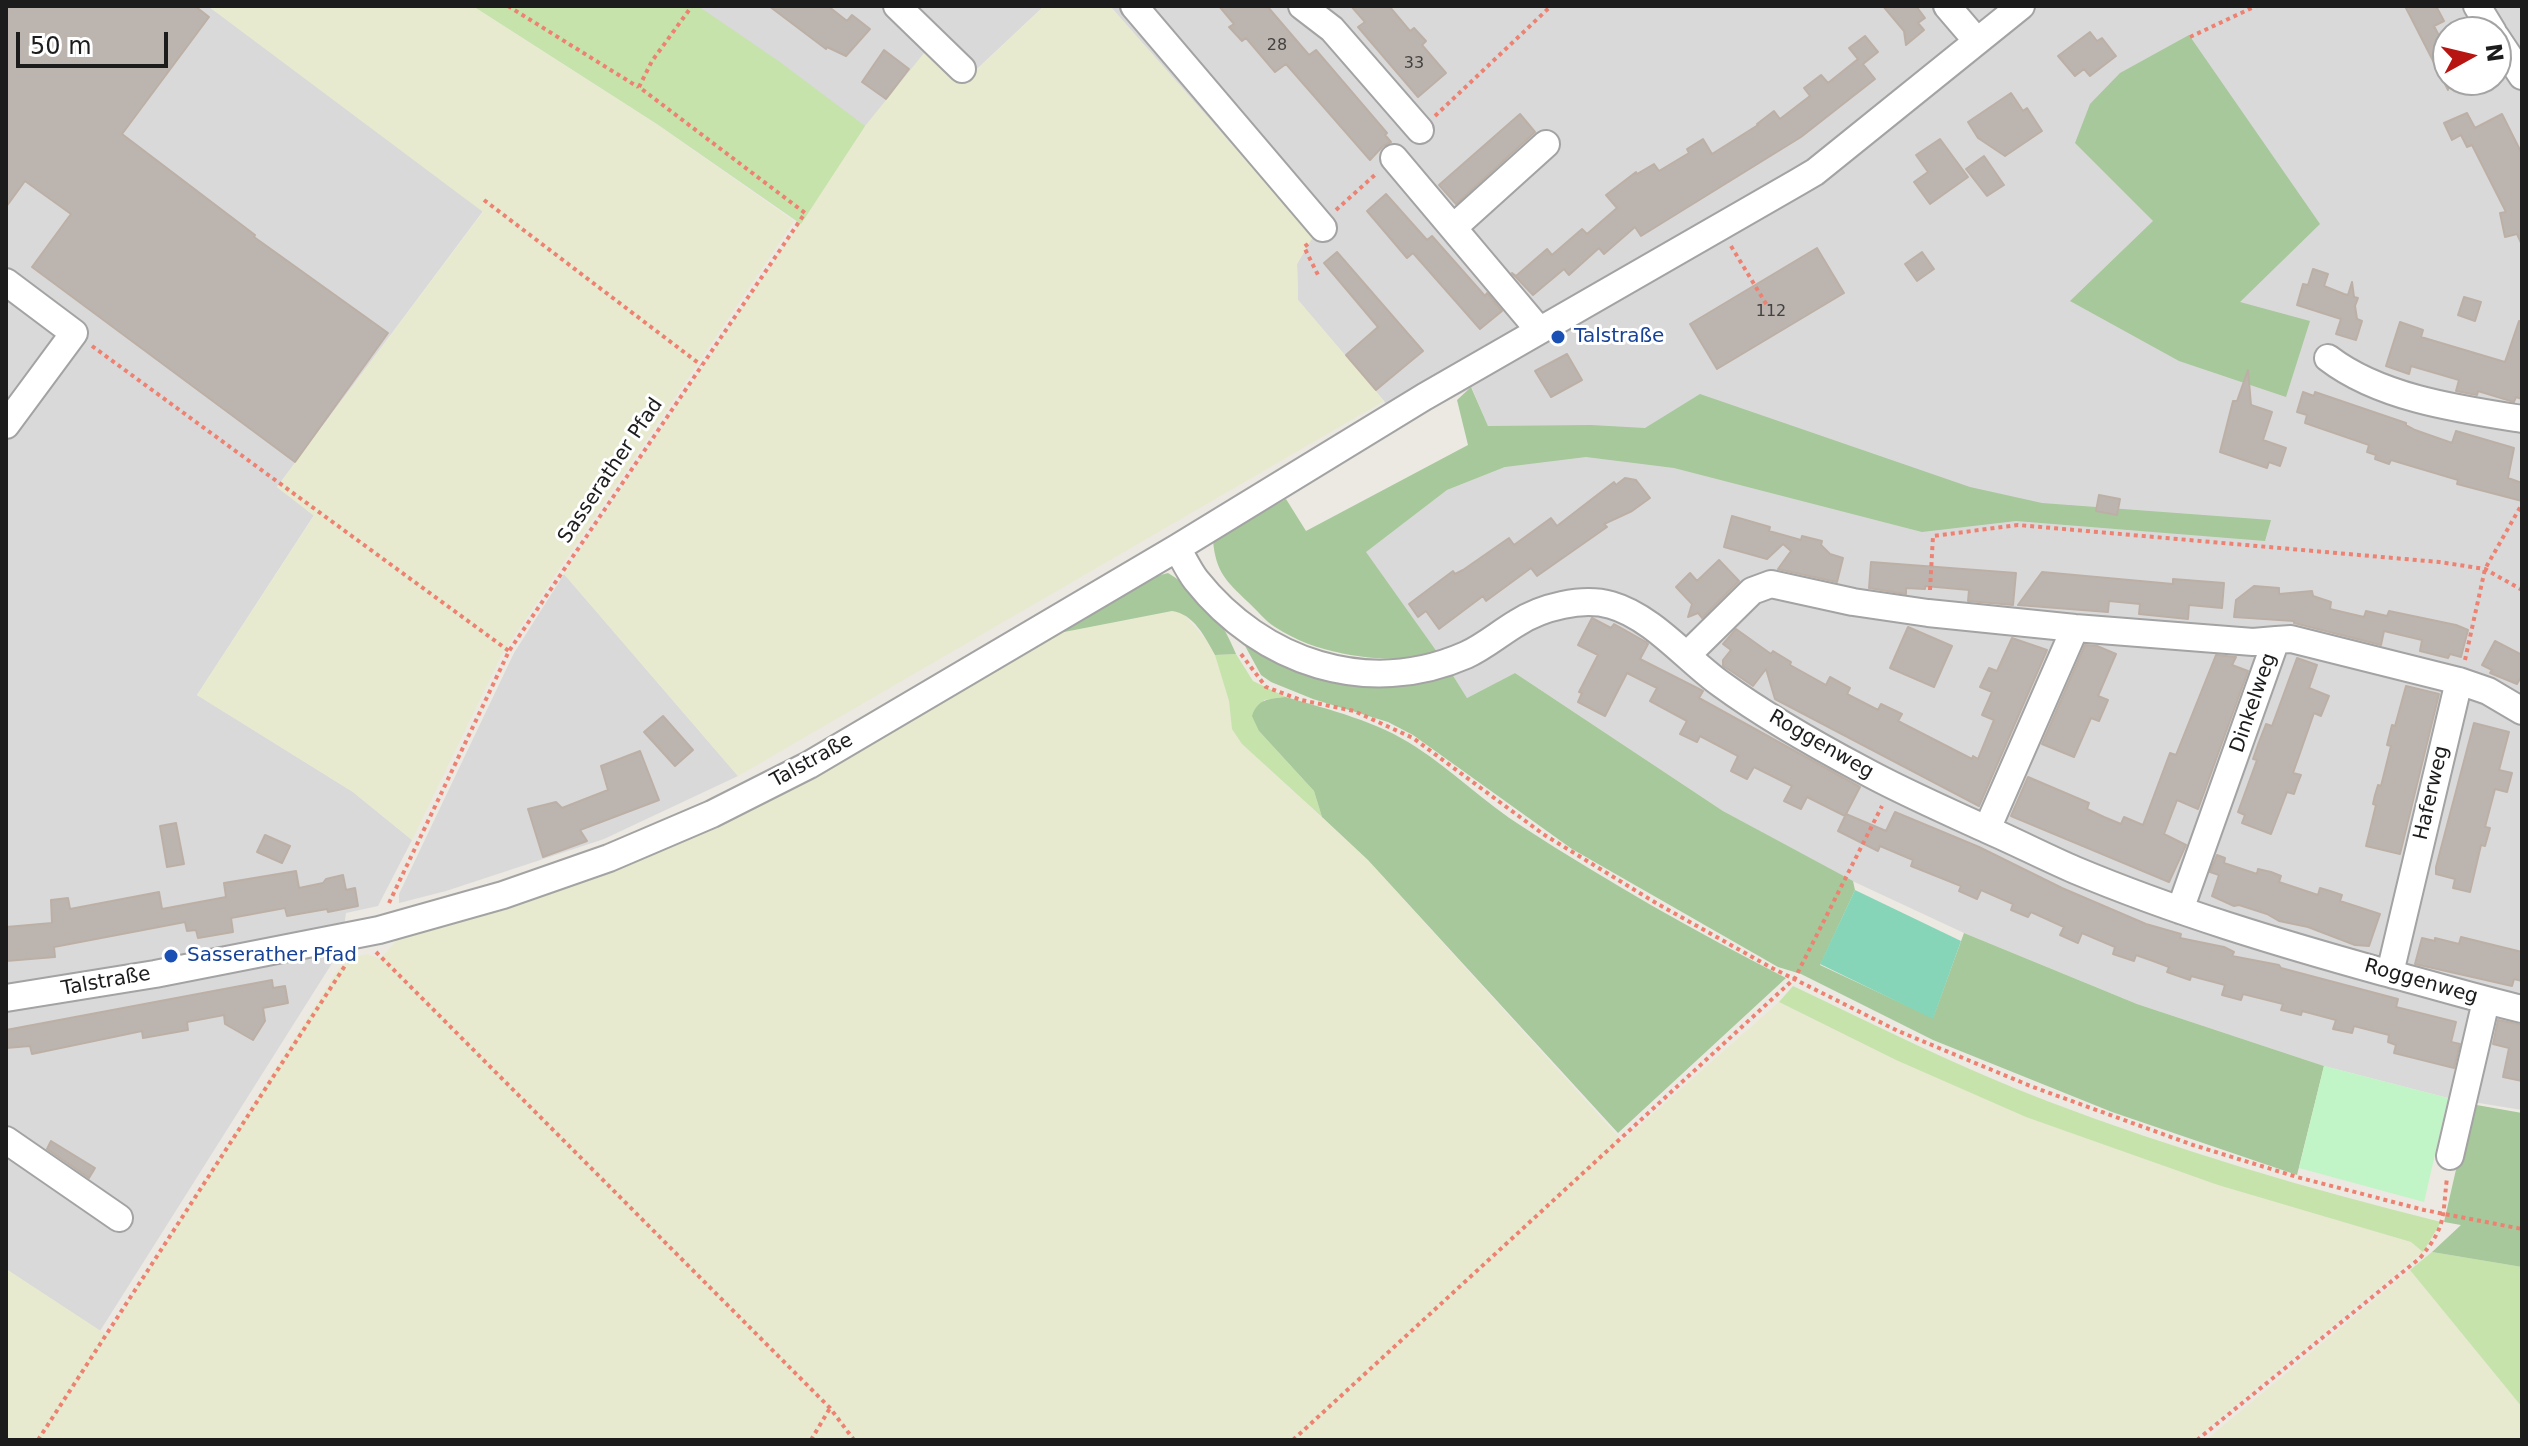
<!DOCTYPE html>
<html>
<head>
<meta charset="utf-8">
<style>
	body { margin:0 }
	#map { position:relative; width:2528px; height:1446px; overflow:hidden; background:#ece9e2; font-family:"DejaVu Sans",sans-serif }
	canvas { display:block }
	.frame { position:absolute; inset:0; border:8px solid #1c1c1c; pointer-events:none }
	.north { position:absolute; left:2432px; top:16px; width:80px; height:80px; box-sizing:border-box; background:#fff; border:2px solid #a4a4a4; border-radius:50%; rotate:82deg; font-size:22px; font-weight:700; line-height:32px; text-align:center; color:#1c1c1c }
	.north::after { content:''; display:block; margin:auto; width:28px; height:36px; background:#b71511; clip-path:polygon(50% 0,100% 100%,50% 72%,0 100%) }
	.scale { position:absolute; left:16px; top:32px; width:152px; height:36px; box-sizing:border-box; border:4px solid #1c1c1c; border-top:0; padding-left:10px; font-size:24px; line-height:28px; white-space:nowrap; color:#1c1c1c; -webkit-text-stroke:6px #fff; paint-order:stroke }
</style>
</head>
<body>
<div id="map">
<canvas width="2528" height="1446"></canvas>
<div class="frame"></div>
<div class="north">N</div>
<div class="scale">50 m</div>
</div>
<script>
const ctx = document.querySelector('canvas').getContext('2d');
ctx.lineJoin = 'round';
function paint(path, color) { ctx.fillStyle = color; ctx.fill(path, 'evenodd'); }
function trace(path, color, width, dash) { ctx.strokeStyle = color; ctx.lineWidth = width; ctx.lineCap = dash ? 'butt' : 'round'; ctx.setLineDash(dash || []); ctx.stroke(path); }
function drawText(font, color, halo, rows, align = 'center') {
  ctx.font = font + ' "DejaVu Sans",sans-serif'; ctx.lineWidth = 6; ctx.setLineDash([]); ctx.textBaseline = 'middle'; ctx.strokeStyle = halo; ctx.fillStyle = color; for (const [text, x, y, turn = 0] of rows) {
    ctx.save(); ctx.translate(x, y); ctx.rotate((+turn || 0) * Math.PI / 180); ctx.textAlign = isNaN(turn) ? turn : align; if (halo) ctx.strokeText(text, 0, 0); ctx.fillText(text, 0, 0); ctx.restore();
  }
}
paint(new Path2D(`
	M6 6H208L483 211 277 487 314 515 197 695 353 792 412 840 378 906 346 913 341 949 100 1331 6 1269Z
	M473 6H1044L963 82 925 53 801 224 657 124Z
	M1110 6H2522V1110L2448 1098 2324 1066 2137 1004 1964 933 1846 878 1723 811 1515 673 1467 698 1452 674 1365 552 1447 490 1505 467 1472 388 1399 426 1384 401 1298 300 1297 264 1312 236ZM2448 32H2496V80H2448Z
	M564 574 738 776 604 839 446 891 399 903V894L514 653Z`), '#dad9d9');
paint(new Path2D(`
	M208 6H473L657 124 794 221 502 654 412 840 353 792 197 695 314 516 277 487 483 212Z
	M1044 6H1110L1313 237 1297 264 1298 300 1384 401 738 776 564 574 865 126 924 53 964 82Z
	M1172 611 1183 613 1207 641 1215 655 1229 701 1232 729 1242 744 1368 860 1622 1141 1779 1002 1896 1060 2027 1117 2218 1185 2411 1242 2423 1252 2193 1440H6V1269L107 1335 339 968 351 958 367 954 380 959 396 941 411 931 815 774 1059 633Z
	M2410 1270 2522 1407V1440H2206Z`), '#e7eace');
paint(new Path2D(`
	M473 6H698L780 62 865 126 801 224 657 124Z
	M1236 654 1253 681 1286 697 1264 700 1259 731 1314 791 1322 817 1242 744 1232 729 1229 701 1215 655Z
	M1793 986C1877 1026 1961 1068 2047 1101 2176 1150 2308 1189 2441 1222L2423 1252 2411 1242 2218 1185 2026 1117 1896 1060 1779 1002Z
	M2432 1252 2522 1267V1407L2410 1270Z`), '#c5e3ab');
paint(new Path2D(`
	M2189 35 2320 224 2240 302 2310 321 2286 397 2179 361 2070 301 2153 221 2075 143 2090 104 2120 73Z
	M1471 387 1488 426 1591 425 1645 428 1700 394 1970 487 2042 503 2271 520 2265 541 2016 521 1922 532 1674 468 1586 457 1505 467 1447 490 1366 552 1442 659C1385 661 1324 659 1275 627 1265 621 1257 610 1248 602 1226 581 1216 572 1213 541L1286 499 1306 531 1468 445 1457 400Z
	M1168 573C1205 596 1219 614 1236 654L1215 655C1205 637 1194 614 1172 611L1059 633C1093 612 1128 583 1168 573Z
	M1244 644C1263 652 1281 664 1300 671 1354 692 1398 691 1452 674L1467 698 1515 673 1723 811 1853 881 1855 890 1820 965 1933 1018 1964 933 2137 1004 2324 1066 2297 1175 2112 1112 1933 1040 1801 974 1778 967 1572 849 1413 735 1388 722 1313 699 1271 682 1261 675Z
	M1286 697C1330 710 1377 721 1416 747 1453 771 1485 803 1523 827 1608 882 1696 932 1786 978L1618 1133 1368 860 1322 817 1314 791 1259 731 1252 716C1258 698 1270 699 1286 697Z
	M2471 1104 2522 1113V1267L2432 1252 2461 1225 2444 1222Z`), '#a6c89a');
paint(new Path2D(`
	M2324 1066 2448 1098 2424 1202 2299 1168Z`), '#c1f4c7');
paint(new Path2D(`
	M1855 890 1961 941 1933 1019 1820 964Z`), '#86d5b9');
const building = new Path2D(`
	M6 6H195L209 17 122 134 255 235 254 237 388 333 295 462 32 267 71 214 25 181 6 207Z
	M769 6H828L847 21 852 15 870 29 846 56 827 47 826 49Z
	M1219 6H1267L1309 55 1316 50 1387 133 1385 135 1391 142 1383 146 1370 160 1286 64 1275 72 1246 38 1242 41 1229 27 1234 24Z
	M1351 6H1389L1410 31 1414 28 1426 41 1422 45 1446 73 1418 97 1358 27 1365 22Z
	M1883 6H1916L1925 18 1918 23 1924 30 1906 45 1904 31Z
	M2405 6H2436L2444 21 2434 26 2448 53V90Z
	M2090 32 2097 41 2102 38 2116 56 2090 76 2084 69 2075 76 2058 56Z
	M1865 36 1878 52 1863 64 1875 79 1801 137 1641 236 1635 227 1604 254 1599 248 1569 275 1564 269 1533 295 1512 273 1516 276 1547 249 1552 255 1582 229 1587 234 1617 208 1606 195 1636 172 1637 174 1654 164 1659 171 1689 153 1687 149 1703 139 1712 154 1758 125 1757 124 1774 111 1780 119 1810 96 1804 88 1821 75 1828 83 1858 59 1849 48Z
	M884 50 909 69 886 99 862 82Z
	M2011 93 2023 111 2027 108 2042 131 2005 156 1978 138 1968 122Z
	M2467 113 2475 128 2502 114 2522 154V245L2517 234 2505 237 2500 213 2506 212 2472 145 2467 147 2461 135 2452 140 2444 123Z
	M1520 114 1535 132 1456 204 1439 185Z
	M1940 139 1968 177 1930 204 1914 182 1928 172 1916 155Z
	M1984 156 2004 185 1987 196 1966 169Z
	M1386 194 1427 240 1432 236 1485 296 1487 293 1502 311 1480 329 1413 253 1407 258 1367 211Z
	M1817 248 1844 293 1717 369 1690 324Z
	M1337 252 1423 351 1376 390 1346 355 1378 327 1324 263Z
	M1922 252 1934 269 1917 281 1905 264Z
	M2313 269 2328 274 2324 286 2344 294 2348 295 2352 282 2354 297 2358 298 2355 306 2357 319 2362 321 2356 340 2336 334 2341 319 2297 305 2303 284 2308 285Z
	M2464 297 2481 302 2475 321 2458 315Z
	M2519 321 2522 322V399L2516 397 2514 402 2478 391 2477 395 2456 391 2459 380 2411 366 2409 374 2386 366 2400 322 2423 330 2421 337 2505 362Z
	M1567 354 1582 380 1551 397 1535 371Z
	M2248 370 2251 405 2272 412 2263 440 2286 448 2280 466 2269 462 2267 468 2220 452 2233 401H2237Z
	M2303 392 2314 396 2315 392 2406 423V425L2415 430 2452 443 2456 431 2514 448 2508 478 2522 483V501L2457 484 2458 480 2391 460 2389 464 2375 459 2376 455 2367 452 2369 445 2305 423 2307 415 2297 412Z
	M1625 478 1636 480 1650 498 1632 511 1604 524 1607 527 1537 576 1531 568 1486 601 1483 596 1439 629 1426 611 1418 617 1409 604 1453 571 1455 574 1463 570 1509 538 1514 545 1551 518 1557 526 1614 482 1616 485Z
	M2099 495 2120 499 2117 515 2096 511Z
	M1732 516 1770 527 1769 531 1801 540 1802 536 1822 541 1821 545 1830 554 1843 558 1837 582 1778 569 1791 551 1783 544 1767 559 1724 547Z
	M1719 560 1739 581 1702 618 1698 613 1688 617 1692 604 1676 587 1690 573 1697 581Z
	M1871 562 2016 573 2013 605 1968 601 1969 590 1925 586V589L1906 588V594L1869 588Z
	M2042 572 2173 584V579L2224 583 2222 608 2189 605 2188 619 2139 614 2140 604 2109 601 2108 612 2018 605Z
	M2254 586 2279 588V594L2312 591 2313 596 2331 602 2330 609 2364 617 2366 611 2387 616 2389 611 2456 625 2468 630 2461 657 2450 654 2448 658 2420 651 2422 640 2384 631 2381 645 2294 623V621L2234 617 2236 600Z
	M1592 618 1611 628 1614 624 1646 642 1648 644 1640 659 1703 691 1699 698 1860 787 1845 816 1807 797 1801 809 1784 801 1792 786 1754 767 1747 779 1731 771 1738 756 1700 736 1697 742 1680 734 1687 721 1650 701 1657 688 1627 673 1605 716 1578 702 1582 693 1579 692 1598 655 1578 645Z
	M1908 627 1952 646 1934 687 1890 668Z
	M1736 629 1771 654 1773 651 1791 662 1790 665 1826 685 1830 677 1850 688 1847 694 1878 710 1881 704 1902 714 1898 721 1972 759 1973 756 1978 759 1994 720 1982 715 1992 692 1980 687 1989 668 1997 671 2012 638 2047 650 1979 806 1775 699 1766 669 1753 686 1731 671 1723 666V660L1731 650 1723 644Z
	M2495 641 2522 655V675L2517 684 2490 673 2492 670 2482 665Z
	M2085 645 2097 646 2116 654 2098 696 2108 700 2099 721 2091 718 2074 757 2042 744Z
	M2216 655 2236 657 2232 665 2248 671 2198 809 2177 800 2164 834 2186 845 2169 882 2011 816 2028 777 2089 803 2087 809 2104 817 2121 824 2124 817 2143 825 2170 753 2176 755Z
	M2297 658 2317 665 2309 688 2329 696 2321 716 2314 713 2293 773 2301 775 2297 785 2294 794 2287 792 2271 834 2242 823 2245 815 2238 812 2257 760 2253 759 2259 742 2266 724 2272 726Z
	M2406 686 2439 694 2400 854 2366 846 2376 805 2373 804 2375 795 2378 785 2381 786 2391 746 2387 745 2392 725 2395 726Z
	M663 716 693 750 675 766 644 732Z
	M2474 723 2509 732 2499 770 2512 773 2507 792 2495 789 2485 827 2490 828 2485 846 2481 845 2470 892 2453 888 2455 879 2436 874V867Z
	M640 751 659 800 580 830 587 841 543 857 528 809 556 802 562 808 608 790 601 766Z
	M1895 812 1979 847 2062 888 2146 924 2181 934 2180 938 2224 947 2234 952 2232 956 2279 965 2281 968 2398 999 2396 1007 2456 1022 2451 1042 2460 1044 2454 1068 2394 1053 2396 1045 2388 1042 2389 1035 2354 1026 2352 1033 2333 1029 2336 1020 2302 1011 2301 1015 2281 1010 2283 1004 2243 994 2241 1000 2222 995 2225 985 2191 976 2190 980 2167 972 2169 967 2153 961 2136 955 2134 961 2113 954 2115 947 2082 933 2078 943 2060 935 2064 927 2031 912 2028 917 2011 910 2013 904 1981 890 1977 899 1959 891 1961 886 1911 866 1913 860 1880 846 1878 851 1838 831 1846 814 1886 831Z
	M176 823 184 864 167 867 160 826Z
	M265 835 290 846 282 863 257 852Z
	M2217 855 2225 858 2224 863 2257 874 2258 869 2271 872 2281 876 2279 882 2318 895 2320 888 2330 891 2342 895 2340 901 2380 914 2369 946 2355 945 2308 927 2279 921 2267 914 2239 905 2234 906 2212 896 2219 875 2210 872Z
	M296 871 299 888 323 883 326 879 343 875 346 890 355 888 358 906 328 912 327 909 287 916 285 908 231 918 233 932 198 938 196 930 187 931 185 922 54 947 55 957 6 961V927L52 923 51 900 68 898 70 909 159 892 162 909 226 897 224 883Z
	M2461 937 2522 952V981L2514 979 2512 986 2415 964 2422 938 2435 941V938L2459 944Z
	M272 980 273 988 285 986 288 1003 263 1008 265 1021 253 1040 225 1024 224 1015 187 1022 188 1030 143 1038 142 1031 32 1054 30 1046 6 1048V1030Z
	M2498 1020 2522 1025V1081L2503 1077 2509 1048 2493 1044Z
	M51 1141 95 1168 89 1178 47 1149Z`);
paint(building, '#bcb5af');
trace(building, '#bcb0a6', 2);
const minor = new Path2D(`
	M897 6 962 69
	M1134 6 1323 228
	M1302 6 1332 29 1420 130
	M1947 6 1977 41
	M2477 6 2493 32
	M2496 37 2522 76
	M1394 158 1539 330
	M1454 227 1546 144
	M6 282 74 333 6 425
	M2328 358C2380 398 2458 409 2522 419
	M1177 548C1183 558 1189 571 1196 580 1262 663 1368 698 1466 655 1484 647 1500 633 1517 623 1542 607 1582 597 1611 605 1653 617 1687 660 1721 684 1766 717 1814 744 1863 770 1903 792 1945 810 1986 829 2016 842 2045 857 2075 870 2175 912 2279 943 2383 972 2430 984 2475 998 2522 1009
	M2276 640 2291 639 2459 681
	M1687 655 1752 591 1771 584 1853 602 1928 613 2075 628 2253 642 2276 640 2180 910
	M1987 829 2075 628
	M2390 973 2459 681 2488 691 2522 711
	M6 998 155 974 379 930 503 895 609 858 712 814 809 765 1177 548 1424 397 1798 182 1815 172 2021 6
	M6 1140 119 1218
	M2450 1156 2486 1001`);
trace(minor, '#a3a3a3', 30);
trace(new Path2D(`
	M508 6 638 87
	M2190 37 2256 6
	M1435 116 1551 6
	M484 200 701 365
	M1336 210 1377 173
	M1308 244 1304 247 1319 277
	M1731 246 1768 307
	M92 346 509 651
	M1930 590 1933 536 2018 525 2439 562 2485 569 2522 590
	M1241 654 1266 687 1301 700 1354 711 1413 738 1543 834 1656 903 1770 967 1898 1031 2033 1087 2193 1145 2297 1177 2424 1210 2522 1229
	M2465 660 2485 569 2522 504
	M389 903 509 651 805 213 639 87 652 61 692 6
	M376 952 830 1408 854 1440
	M38 1440 350 958
	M811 1440 830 1408
	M1293 1440 1795 978 1882 806
	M2197 1440 2420 1258C2447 1225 2442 1218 2447 1178`), '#ed8272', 4, [4, 4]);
trace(minor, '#fff', 26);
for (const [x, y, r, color] of [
	[1558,337,8,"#1a4fb4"],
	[171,956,8,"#1a4fb4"]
]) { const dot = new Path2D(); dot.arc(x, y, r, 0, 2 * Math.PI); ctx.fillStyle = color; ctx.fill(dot); trace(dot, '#fff', 3); }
drawText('16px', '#444241', null, [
	["28",1277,46],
	["33",1414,64],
	["112",1771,312]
]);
drawText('20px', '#164399', '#fff', [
	["Talstraße",1574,337],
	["Sasserather Pfad",187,956]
], 'left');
drawText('20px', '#1c1c1c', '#fff', [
	["Sasserather Pfad",611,471,-56],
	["Dinkelweg",2254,703,-71],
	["Roggenweg",1821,745,30],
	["Talstraße",812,761,-29],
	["Haferweg",2432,793,-77],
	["Talstraße",106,982,-10],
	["Roggenweg",2421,982,16]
]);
</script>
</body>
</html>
